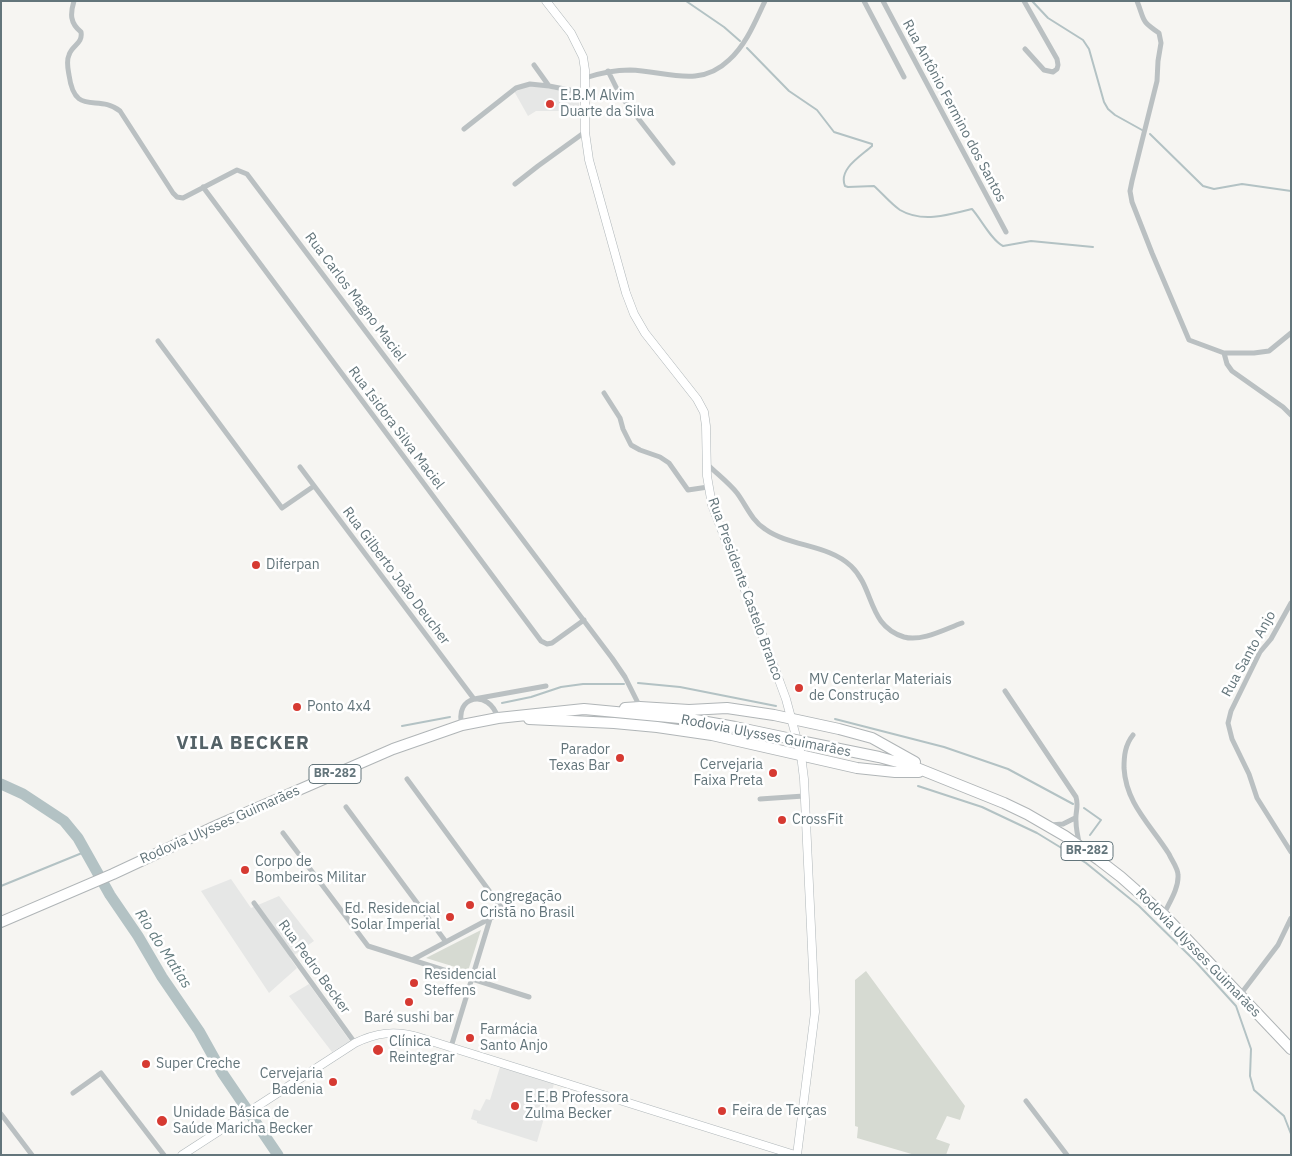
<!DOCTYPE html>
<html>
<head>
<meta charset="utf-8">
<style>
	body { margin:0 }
	#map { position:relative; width:1292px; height:1156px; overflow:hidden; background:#f6f5f2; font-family:"IBM Plex Sans",sans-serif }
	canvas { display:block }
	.frame { position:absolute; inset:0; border:2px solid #63757b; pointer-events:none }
</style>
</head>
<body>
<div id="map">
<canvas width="1292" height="1156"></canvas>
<div class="frame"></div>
</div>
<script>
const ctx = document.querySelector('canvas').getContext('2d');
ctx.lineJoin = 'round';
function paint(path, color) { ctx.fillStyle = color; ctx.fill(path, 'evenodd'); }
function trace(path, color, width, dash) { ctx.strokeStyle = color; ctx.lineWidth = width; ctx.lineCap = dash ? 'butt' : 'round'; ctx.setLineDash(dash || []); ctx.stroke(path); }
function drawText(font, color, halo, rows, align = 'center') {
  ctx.font = font + ' "IBM Plex Sans",sans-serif'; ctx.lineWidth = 5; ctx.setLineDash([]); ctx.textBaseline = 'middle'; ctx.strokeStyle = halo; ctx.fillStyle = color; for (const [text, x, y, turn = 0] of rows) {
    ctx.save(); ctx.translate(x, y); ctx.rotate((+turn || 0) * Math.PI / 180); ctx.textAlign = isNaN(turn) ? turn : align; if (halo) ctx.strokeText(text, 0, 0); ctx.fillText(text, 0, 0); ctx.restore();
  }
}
paint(new Path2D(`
	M530 85 575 93 579 95V111H536L528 116 514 91Z
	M231 879 251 908 279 896 314 941 290 958 297 968 269 993 201 891Z
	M309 984 350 1041 332 1052 289 996Z
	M500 1067 554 1084 537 1142 477 1123V1121L471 1119 474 1109 480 1111 486 1099 490 1100Z`), '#e6e7e6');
paint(new Path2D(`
	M481 930 468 971 426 958Z
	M866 971 965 1106 960 1120 947 1116 936 1139 950 1144 946 1155H915L857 1138 858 1127 855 1126V980Z`), '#d6dad2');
trace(new Path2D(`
	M686 1 724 27 740 41
	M1032 1 1048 18 1083 40 1089 49 1104 102 1108 109 1115 115 1142 130
	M747 48 789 91 817 110 834 132 872 144V146C861 156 838 169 845 186L848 187 874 186C882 193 891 204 900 210 922 223 949 215 972 209 981 219 992 241 1003 246L1031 241 1093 247
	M1150 134 1203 186 1214 189 1242 184 1291 191
	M638 683 680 687 776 706
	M502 703 531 697 561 687 583 684H624
	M835 719 944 747 1008 769 1073 804
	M402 726 450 717
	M918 786 982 807 1037 833 1086 863 1139 906 1196 962 1236 1006 1251 1049 1250 1076 1254 1090 1284 1116 1291 1134
	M1084 808 1101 820 1090 835
	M1 886 82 853H88`), '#b3c2c4', 2);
trace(new Path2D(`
	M1 784 23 794 64 821 78 838 110 895 138 936 162 977 199 1031 223 1074 278 1155`), '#b3c2c4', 11);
const secondary = new Path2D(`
	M546 1 571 33 583 57 585 70V132L589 160 626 293 634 314 645 333 697 399 704 412 706 426 707 476 712 505 765 642 786 699 801 755 804 779 815 1012 797 1155
	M182 1155 355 1043C376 1033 394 1030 418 1037L795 1155`);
const highway = new Path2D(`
	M625 708 640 707 689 710 727 708 774 715 839 729 872 738 915 762
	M529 719 614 723 657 727 712 735 857 768 895 772H919
	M805 742 879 757 912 766 1004 803 1027 814 1065 836 1099 860 1121 877 1164 915 1291 1049
	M1 922 113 874 218 825 393 749 462 725 498 718 584 709 690 719 735 727 787 738`);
trace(secondary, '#afb6b9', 9);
trace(highway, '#b0b5b7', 12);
trace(new Path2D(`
	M74 1C70 14 70 23 81 32 83 44 72 45 69 55 66 61 68 69 69 75 75 118 98 93 120 111L173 193 177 197 183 198 237 170 247 174 612 658 625 677 640 707
	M864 1 904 77
	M883 1 1006 232
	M1024 1 1057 59 1058 65 1057 69 1053 72 1044 70 1025 49
	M1137 1C1145 21 1140 20 1159 33L1161 43 1158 61 1157 81 1132 181 1130 191 1132 202 1152 253 1189 340 1224 353H1254L1269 351 1291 333
	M534 65 549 86 585 93
	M608 71 620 95 673 163
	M585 78C600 73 614 70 630 70 666 71 699 89 729 60 746 45 755 22 765 1
	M464 129 516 88 530 84 549 86
	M515 184 538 166 585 132
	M203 187 541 641 547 644 552 643 584 620
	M158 341 282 508 314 486
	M1224 353 1227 364 1232 371 1283 407 1291 415
	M604 393 620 418 623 429 631 445 640 450 660 457 669 463 688 490 708 487
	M707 464C717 474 728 482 737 493 746 505 752 521 765 529 790 547 828 544 851 566 875 589 867 625 904 637 922 642 945 629 962 623
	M300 467 474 699 546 686
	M1291 603 1271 639 1260 652 1231 711 1228 723 1232 739 1249 774 1257 798 1291 852
	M1005 691 1076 797C1079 807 1075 812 1076 821 1076 830 1078 838 1080 846
	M462 725C454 696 489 688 498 718
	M1133 735C1125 745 1124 756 1124 768 1126 804 1151 825 1169 854 1172 861 1178 868 1178 875 1179 888 1169 903 1164 914
	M407 779 504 911 412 960
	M760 799 804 796
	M346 807 446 942
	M1050 825 1063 824 1075 818
	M283 833 368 946 529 997
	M254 903 355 1043
	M1240 995 1278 945 1291 918
	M451 1047 490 919
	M73 1093 101 1073 164 1155
	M1026 1101 1067 1155
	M1 1114 32 1155`), '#bac0c2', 5);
trace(secondary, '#fff', 8);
trace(highway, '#fff', 10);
const highwayBridge = new Path2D(`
	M787 738 805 742`);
trace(highwayBridge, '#b0b5b7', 12, []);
trace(highwayBridge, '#fff', 10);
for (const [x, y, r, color] of [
	[550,104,5,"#d63a32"],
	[256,565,5,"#d63a32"],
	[799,688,5,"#d63a32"],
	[297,707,5,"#d63a32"],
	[620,758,5,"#d63a32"],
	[773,773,5,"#d63a32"],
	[782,820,5,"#d63a32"],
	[245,870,5,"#d63a32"],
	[470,905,5,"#d63a32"],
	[450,917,5,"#d63a32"],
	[414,983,5,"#d63a32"],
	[409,1002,5,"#d63a32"],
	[470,1038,5,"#d63a32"],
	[378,1050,6,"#d63a32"],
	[146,1064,5,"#d63a32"],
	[333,1082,5,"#d63a32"],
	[515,1106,5,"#d63a32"],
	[722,1111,5,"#d63a32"],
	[162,1121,6,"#d63a32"]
]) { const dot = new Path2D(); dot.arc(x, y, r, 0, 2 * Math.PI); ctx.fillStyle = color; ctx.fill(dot); trace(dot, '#fff', 2); }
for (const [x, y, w] of [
	[335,774,52],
	[1087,851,52]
]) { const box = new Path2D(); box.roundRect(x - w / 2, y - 9.5, w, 19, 4); ctx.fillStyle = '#fff'; ctx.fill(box); trace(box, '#63757b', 1); }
drawText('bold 12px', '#63757b', null, [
	["BR-282",335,774],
	["BR-282",1087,851]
]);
drawText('14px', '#63757b', '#fff', [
	["E.B.M Alvim",560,96],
	["Duarte da Silva",560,112],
	["Diferpan",266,565],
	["MV Centerlar Materiais",809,680],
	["de Construção",809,696],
	["Ponto 4x4",307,707],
	["Parador",610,750,"right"],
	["Texas Bar",610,766,"right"],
	["Cervejaria",763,765,"right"],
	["Faixa Preta",763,781,"right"],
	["CrossFit",792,820],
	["Corpo de",255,862],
	["Bombeiros Militar",255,878],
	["Congregação",480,897],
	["Cristã no Brasil",480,913],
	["Ed. Residencial",440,909,"right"],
	["Solar Imperial",440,925,"right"],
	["Residencial",424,975],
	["Steffens",424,991],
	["Baré sushi bar",409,1018,"center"],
	["Farmácia",480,1030],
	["Santo Anjo",480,1046],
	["Clínica",389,1042],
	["Reintegrar",389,1058],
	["Super Creche",156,1064],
	["Cervejaria",323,1074,"right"],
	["Badenia",323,1090,"right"],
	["E.E.B Professora",525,1098],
	["Zulma Becker",525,1114],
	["Feira de Terças",732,1111],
	["Unidade Básica de",173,1113],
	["Saúde Maricha Becker",173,1129]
], 'left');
drawText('14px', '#63757b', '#fff', [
	["Rua Antônio Fermino dos Santos",954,111,62],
	["Rua Carlos Magno Maciel",355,297,53],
	["Rua Isidora Silva Maciel",396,428,53],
	["Rua Gilberto João Deucher",396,576,53],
	["Rua Presidente Castelo Branco",745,589,70],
	["Rua Santo Anjo",1249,654,-61],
	["Rodovia Ulysses Guimarães",766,736,11],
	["Rodovia Ulysses Guimarães",220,825,-24],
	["Rodovia Ulysses Guimarães",1198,953,46],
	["Rua Pedro Becker",314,967,54]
]);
drawText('italic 15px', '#637b7e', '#fff', [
	["Rio do Matias",163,949,57]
]);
ctx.letterSpacing = '1px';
drawText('bold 19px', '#546267', '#fff', [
	["VILA BECKER",243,744]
]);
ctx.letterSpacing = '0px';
</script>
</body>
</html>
